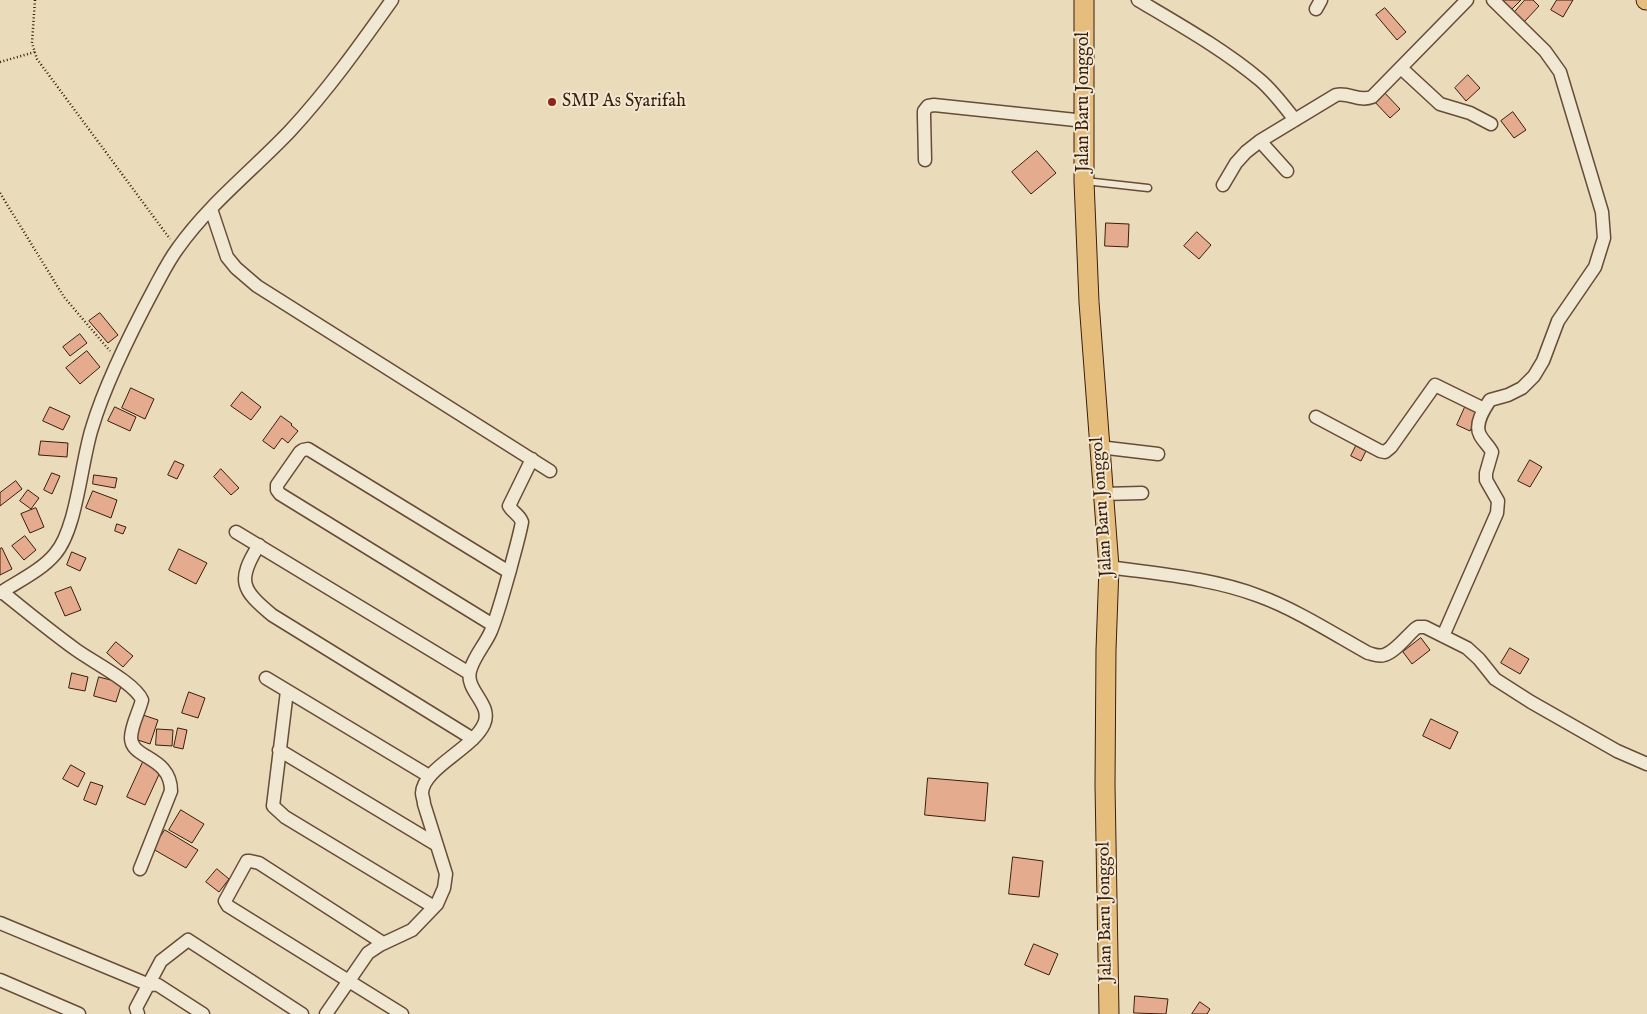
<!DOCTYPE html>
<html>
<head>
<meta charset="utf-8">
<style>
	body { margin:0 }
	canvas { display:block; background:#eadbbb }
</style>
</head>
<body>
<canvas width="1647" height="1014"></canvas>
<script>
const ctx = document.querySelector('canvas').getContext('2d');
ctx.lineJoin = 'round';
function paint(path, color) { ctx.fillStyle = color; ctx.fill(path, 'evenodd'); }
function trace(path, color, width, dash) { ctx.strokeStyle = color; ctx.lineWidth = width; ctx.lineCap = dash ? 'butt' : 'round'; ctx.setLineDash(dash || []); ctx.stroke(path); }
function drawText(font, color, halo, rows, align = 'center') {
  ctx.font = font + ' "IM FELL English",serif'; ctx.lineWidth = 4; ctx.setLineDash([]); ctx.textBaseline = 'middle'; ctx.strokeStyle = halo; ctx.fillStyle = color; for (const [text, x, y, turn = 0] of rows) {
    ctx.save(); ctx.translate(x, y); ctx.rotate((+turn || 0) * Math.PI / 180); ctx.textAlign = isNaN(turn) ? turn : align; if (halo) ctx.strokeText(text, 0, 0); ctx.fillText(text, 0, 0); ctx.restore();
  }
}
const building = new Path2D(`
	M1500 0H1521L1511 10Z
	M1525 0H1533L1539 6 1524 22 1514 13Z
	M1557 0H1573L1563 17 1551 10Z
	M1385 8 1406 32 1397 40 1376 15Z
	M1468 75 1480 88 1466 101 1455 88Z
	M1382 90 1400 109 1390 118 1372 99Z
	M1513 112 1526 130 1514 138 1501 121Z
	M1037 151 1056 173 1031 194 1012 172Z
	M1106 223 1129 224 1128 247 1105 246Z
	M1197 232 1211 245 1199 259 1184 246Z
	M100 313 118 335 108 343 89 321Z
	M80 334 87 343 70 356 63 347Z
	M87 351 100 367 80 384 66 368Z
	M131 388 154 399 145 419 122 408Z
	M242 392 261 407 251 420 231 406Z
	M1466 405 1480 411 1470 431 1457 425Z
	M50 407 70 416 63 430 43 421Z
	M115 407 136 417 130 431 108 421Z
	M281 416 292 424 291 425 298 431 288 443 282 438 274 449 263 441Z
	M41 441 68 443 67 457 39 455Z
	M1356 446 1366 451 1361 461 1351 456Z
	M1530 460 1542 467 1530 487 1518 481Z
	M175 461 184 465 177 479 168 475Z
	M221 469 239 488 231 495 214 477Z
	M52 473 60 476 52 494 44 490Z
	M94 475 117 478 115 488 93 484Z
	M16 481 22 489 0 506V493Z
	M28 490 39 498 31 509 20 501Z
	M93 491 117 500 111 518 86 508Z
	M36 508 44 527 30 533 21 514Z
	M117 524 126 527 123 534 115 531Z
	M25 536 36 550 24 560 12 546Z
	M2 548 12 569 0 575V549Z
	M179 549 207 563 196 584 169 570Z
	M72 552 86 558 80 571 67 565Z
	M71 587 81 610 65 616 55 593Z
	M1421 638 1430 650 1412 664 1403 652Z
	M116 642 133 656 123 667 107 653Z
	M1510 648 1529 659 1520 674 1501 663Z
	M72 673 88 677 85 691 69 688Z
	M99 677 122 683 116 702 94 696Z
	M189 692 205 698 198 718 182 713Z
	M140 714 158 720 150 744 132 738Z
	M1431 719 1458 732 1450 749 1423 736Z
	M178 728 187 730 183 749 174 747Z
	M157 729 173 730 172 746 156 745Z
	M143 762 161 770 145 805 127 797Z
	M71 765 85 773 78 787 63 779Z
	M928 778 988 783 985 821 925 815Z
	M91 782 103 786 96 805 84 800Z
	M181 810 204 824 192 843 169 830Z
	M165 830 198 850 186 868 153 849Z
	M1013 857 1043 861 1039 897 1009 894Z
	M217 869 229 879 219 892 206 882Z
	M1034 944 1058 954 1049 975 1025 965Z
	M1135 996 1168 999 1166 1014 1134 1013Z
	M1200 1002 1210 1009 1207 1014H1192Z`);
paint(building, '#e5ab8e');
trace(building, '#3b1d0b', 1);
const lane = new Path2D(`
	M1085 181 1148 188`);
const street = new Path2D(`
	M1138 0C1180 25 1223 49 1260 80 1273 91 1284 106 1295 120
	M1316 9 1321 0
	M1401 68 1440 104 1470 113 1491 124
	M1260 141 1287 171
	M925 160 924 116V111L928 106 934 105 1085 121
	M1223 185 1236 163 1246 152 1260 141 1336 95C1349 92 1359 102 1372 97L1467 0
	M211 209 227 257 236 268 257 286 550 471
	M1316 417 1380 451 1385 452 1391 447 1435 385 1484 409
	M1099 447 1158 454
	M1103 494 1142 493
	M236 532 469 673
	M259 545C236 581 242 590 272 615L473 739
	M1109 567C1158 574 1212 578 1259 596 1295 609 1334 634 1368 653 1373 654 1378 657 1384 655 1395 652 1406 637 1415 629L1418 627H1425L1467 648 1479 659 1495 679 1531 702 1617 751 1647 764
	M2 592C26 611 50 631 75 649 91 661 135 683 142 700 139 712 131 726 131 738 131 759 171 756 171 791L140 869
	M0 593C17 582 42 570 55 554 77 529 81 462 92 428 106 381 132 330 155 287 162 274 169 260 178 248 209 204 253 170 290 131 328 90 360 45 392 0
	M493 625 280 494 277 490V485L300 452 303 450 308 449 509 572
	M1443 636 1497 513 1498 501 1486 480V473L1492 452C1489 446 1483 441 1480 435 1474 424 1484 409 1490 400L1508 395 1522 388 1534 376 1543 361 1558 321 1595 267 1604 238 1602 212 1560 72 1545 51 1493 0
	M266 678 429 776
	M287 691 273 806 285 817 434 907
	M279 750 437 845
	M0 923 147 984 158 985 203 1014
	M383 943 259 863 250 861H247L225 901 228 906 402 1014
	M0 980 79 1014
	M138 1014 136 1008 161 961 188 940 302 1014
	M326 1014 368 953 380 945 412 930 437 904 444 888 446 874 424 804C424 800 422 796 422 793 423 768 473 749 484 724 493 704 465 691 470 671 474 656 485 645 491 631 499 611 504 590 510 570 514 554 519 538 522 522 519 514 513 513 509 506L532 459`);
const primary = new Path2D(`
	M1084 0V181L1089 302 1109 567 1106 650 1105 785 1109 1014
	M1646 0H1647`);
trace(lane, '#674c37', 9);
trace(street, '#674c37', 15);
trace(primary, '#3b1d0b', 21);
trace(new Path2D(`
	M35 0 32 43 37 59 170 239
	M0 62 35 52
	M0 193 64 297 110 351`), '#3b1d0b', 2.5, [1, 2.5]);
trace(lane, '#f1e8d3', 6);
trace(street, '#f1e8d3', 12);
trace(primary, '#e5be7e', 19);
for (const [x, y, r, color] of [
	[552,102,5,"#8f2418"]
]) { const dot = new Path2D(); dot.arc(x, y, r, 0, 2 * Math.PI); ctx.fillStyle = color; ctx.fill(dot); trace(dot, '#f1e8d3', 2); }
drawText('18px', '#3b1d0b', '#f1e8d3', [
	["SMP As Syarifah",562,102]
], 'left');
drawText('18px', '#3b1d0b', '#f1e8d3', [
	["Jalan Baru Jonggol",1084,102,-90],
	["Jalan Baru Jonggol",1103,507,-94],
	["Jalan Baru Jonggol",1106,912,-91]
]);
</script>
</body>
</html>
